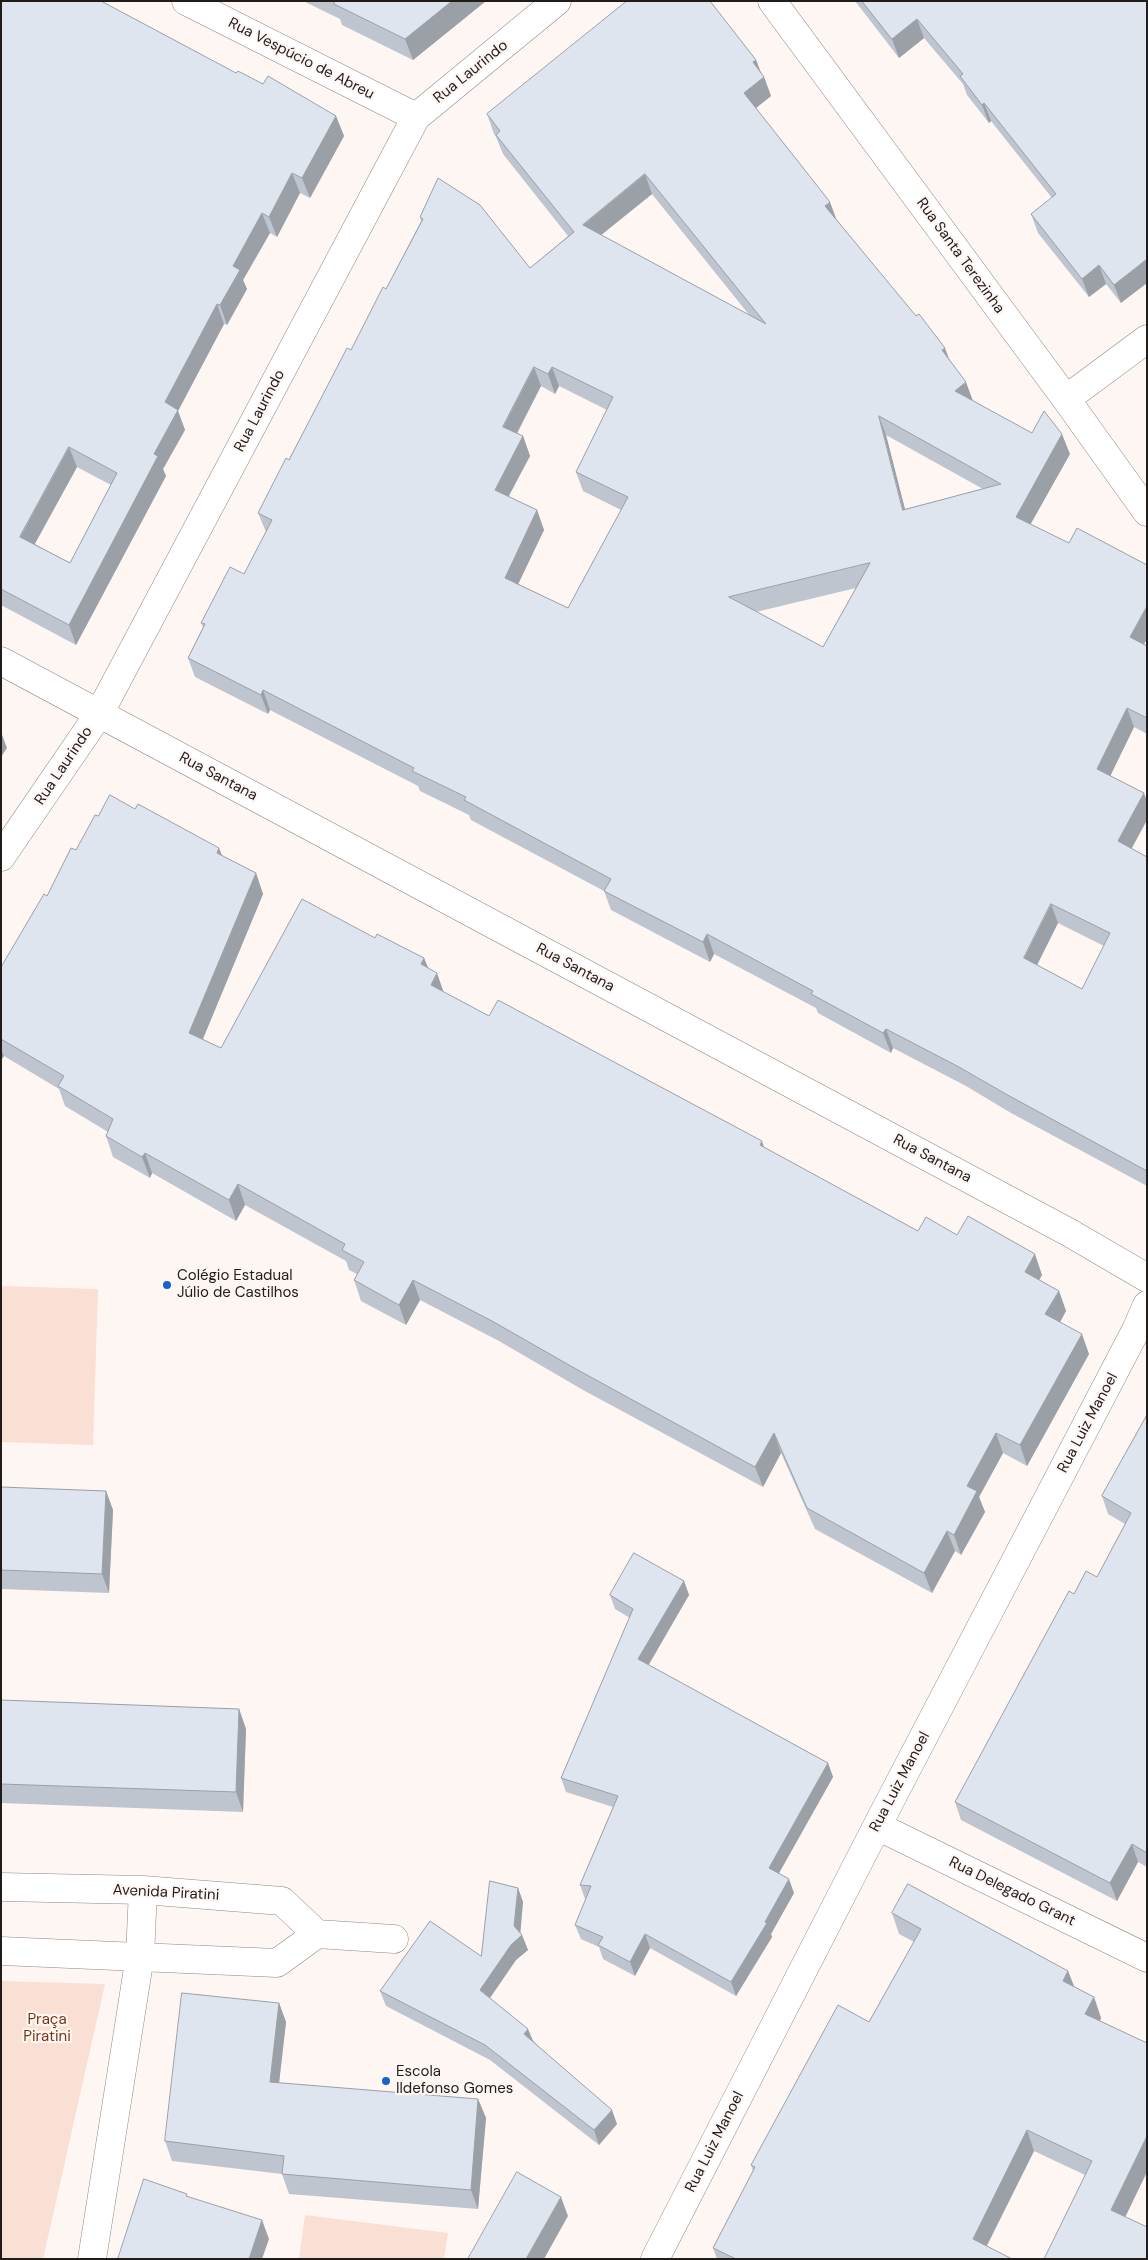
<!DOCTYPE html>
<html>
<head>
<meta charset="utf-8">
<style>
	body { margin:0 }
	#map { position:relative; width:1148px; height:2260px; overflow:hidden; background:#fef6f3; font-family:"DM Sans",sans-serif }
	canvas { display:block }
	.frame { position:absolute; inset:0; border:2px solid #201c1a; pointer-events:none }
</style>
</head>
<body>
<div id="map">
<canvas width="1148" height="2260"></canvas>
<div class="frame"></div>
</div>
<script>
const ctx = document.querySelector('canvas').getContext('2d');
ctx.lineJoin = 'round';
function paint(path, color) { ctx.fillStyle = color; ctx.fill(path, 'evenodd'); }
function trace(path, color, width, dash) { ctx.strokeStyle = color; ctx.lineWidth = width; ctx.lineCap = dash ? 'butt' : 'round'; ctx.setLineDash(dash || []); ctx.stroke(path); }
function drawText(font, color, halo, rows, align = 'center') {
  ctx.font = font + ' "DM Sans",sans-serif'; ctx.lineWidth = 4.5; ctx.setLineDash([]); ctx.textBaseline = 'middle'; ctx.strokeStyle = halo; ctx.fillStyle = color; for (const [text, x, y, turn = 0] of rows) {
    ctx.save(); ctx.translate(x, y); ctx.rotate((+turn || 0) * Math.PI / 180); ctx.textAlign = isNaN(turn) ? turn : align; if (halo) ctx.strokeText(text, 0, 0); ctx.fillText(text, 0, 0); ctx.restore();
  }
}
paint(new Path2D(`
	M1 1286 98 1289 93 1445 1 1442Z
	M1 1981 105 1984 43 2259H1Z
	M305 2215 448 2233 444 2259H299Z`), '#f9dfd4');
const minor = new Path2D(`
	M186 1 416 117
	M772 1 1066 399 1147 512
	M1066 399 1147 339
	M1 857 99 714 416 117 557 1
	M877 1826 1147 1958
	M1 1887 143 1890 282 1901 317 1934 394 1939
	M1 1951 277 1963 317 1934
	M92 2259 140 1956 143 1890
	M655 2259 877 1826 1136 1330 1147 1305`);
const tertiary = new Path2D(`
	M1 661 1070 1233 1147 1278`);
trace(minor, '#928681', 29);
trace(tertiary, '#928681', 29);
trace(minor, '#fff', 28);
trace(tertiary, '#fff', 28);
paint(new Path2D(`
	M1 1 236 73 336 116 344 136 310 198 300 193 277 237 270 233 243 280 247 289 227 325 224 324 178 411 185 430 163 469 166 476 76 645 1 605ZM77 467 111 485 70 563 35 544Z
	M303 1H486L413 60 342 25 340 19Z
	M855 1H1147L1121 303 1106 284 1089 297 1038 233 1031 214 1052 198 991 121 989 123 967 95 963 84 924 38 899 58Z
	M756 60 761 73 764 77 771 96 756 108 836 219 950 360 973 401 1070 454 1030 524 1144 645 1147 646V734L1134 727 1110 776 1144 793 1147 802V820L1131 848 1147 857V1186L1011 1113 966 1086 893 1048 891 1053 818 1013 816 1008 714 954 710 962 611 910 604 891 471 820 469 815 420 791 418 786 270 710 268 714 195 677 188 658 203 627 201 623 244 574 266 532 258 513 386 289 421 221 420 217 530 268 568 236 503 154 496 137 494 134 487 114ZM652 194 750 316 601 235ZM541 386 555 394 559 386 607 410 576 472 583 491 621 510 568 608 518 584 544 530 537 510 508 496 530 456 523 436 517 434ZM886 435 983 489 905 509ZM856 588 823 647 756 612ZM1058 923 1104 946 1082 989 1037 965Z
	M98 816 222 856 256 873 263 894 203 1039 221 1048 375 938 424 958 428 967 444 993 489 1016 764 1148 918 1231 957 1235 1042 1275 1039 1280 1059 1291 1066 1311 1060 1322 1089 1354 1027 1466 1003 1453 979 1497 985 1512 961 1555 955 1551 932 1593 815 1529 781 1453 763 1487 583 1390 499 1341 420 1300 406 1325 361 1301 354 1280 357 1274 349 1270 346 1261 245 1205 236 1221 152 1173 150 1178 113 1157 106 1136 108 1132 65 1106 59 1089 4 1056 1 1060V967Z
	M1147 1415V1867L1138 1862 1117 1901 961 1820 955 1802 1074 1594 1097 1577 1125 1524 1108 1514 1102 1496Z
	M1 1487 106 1491 113 1510 109 1593 1 1589Z
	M684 1581 689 1595 648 1665 828 1763 833 1777 779 1873 794 1893 771 1934 772 1937 736 1996 650 1948 635 1976 603 1959 599 1947 581 1939 575 1925 586 1899H585L580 1885 613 1807 566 1792 561 1778 630 1618 615 1609 610 1595Z
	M1 1700 239 1709 246 1729 243 1812 1 1803Z
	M518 1888 523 1902 520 1933 522 1935 528 1950 516 1960 490 1998 617 2124 599 2145 490 2060 386 2006 380 1991 481 1956Z
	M892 1913 1068 1971 1074 1987 1094 1997 1101 2018 1100 2021 1125 2217 1147 2259 1085 2175 1034 2151 987 2246 1012 2259H717L713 2248 753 2171 751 2165 869 2022 914 1942 899 1934Z
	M279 2003 286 2022 279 2083 478 2099 486 2118 478 2209 289 2194 282 2174 172 2161 165 2141Z`), '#bfc5ce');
paint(new Path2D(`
	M452 1H486L413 60 405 39Z
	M917 19 924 38 899 58 892 39Z
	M756 60 763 78 764 77 771 96 751 112 744 93 753 62Z
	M984 103 991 121 989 123 982 105Z
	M336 116 344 136 310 198 302 178Z
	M292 173 300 193 277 237 269 217Z
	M645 174 652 194 590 244 583 225Z
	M830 202 837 221 825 206Z
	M262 213 270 233 243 280 247 289 227 325 220 305 233 266Z
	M1147 259V283L1121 303 1114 285Z
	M1099 265 1106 284 1089 297 1082 279Z
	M217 304 224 324 178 411 185 430 163 469 166 476 76 645 69 625 154 454 165 402Z
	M945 348 952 367 942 350Z
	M534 367 541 386 510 446 503 427Z
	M552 367 559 386 555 394 548 374Z
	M966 382 973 401 955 391Z
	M879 416 886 435 910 529 903 510Z
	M1062 434 1070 454 1024 536 1016 517Z
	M523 436 530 456 502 509 495 490Z
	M69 447 77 467 28 556 20 537Z
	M537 510 544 530 512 597 505 578Z
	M1147 606V639L1137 657 1130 637Z
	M263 690 270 710 268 714 261 695Z
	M1127 708 1134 727 1104 789 1097 769Z
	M1 732 7 748 1 757Z
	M1144 793 1147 802V820L1125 861 1118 841Z
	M219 848 227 868 217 853Z
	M256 873 263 894 197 1053 189 1033Z
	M1051 904 1058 923 1031 977 1024 958Z
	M707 934 714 954 710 962 703 942Z
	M424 958 432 978 421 964Z
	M437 973 444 993 431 985Z
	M886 1029 893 1048 891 1053 883 1033Z
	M1 1049 4 1056 1 1060Z
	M762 1141 769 1162 760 1145Z
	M145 1153 152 1173 150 1178 142 1157Z
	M238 1184 245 1205 236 1221 229 1200Z
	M1035 1254 1042 1275 1032 1292 1025 1272Z
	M413 1280 420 1300 406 1325 399 1305Z
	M1059 1291 1066 1311 1053 1335 1045 1314Z
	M1082 1334 1089 1354 1027 1466 1020 1445Z
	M774 1433 781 1453 763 1487 755 1467Z
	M996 1433 1003 1453 979 1497 985 1512 961 1555 954 1535 967 1486Z
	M106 1491 113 1510 109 1593 102 1574Z
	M947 1531 955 1551 932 1593 924 1573Z
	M684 1581 689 1595 644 1673 638 1659Z
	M239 1709 246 1729 243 1812 236 1792Z
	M828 1763 833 1777 774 1882 769 1868Z
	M1132 1844 1138 1862 1117 1901 1110 1883Z
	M789 1879 794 1893 771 1934 772 1937 736 1996 731 1982Z
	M518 1888 523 1902 520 1937 522 1935 528 1950 516 1960 485 2005 480 1990 514 1926Z
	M645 1934 650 1948 635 1976 630 1962Z
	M1068 1971 1076 1991 1063 1981Z
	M1094 1997 1101 2018 1093 2034 1085 2014Z
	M279 2003 286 2022 277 2101 270 2082Z
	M528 2029 534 2043 524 2034Z
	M478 2099 486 2118 478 2209 471 2190Z
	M612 2110 617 2124 599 2145 594 2130Z
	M1027 2130 1034 2151 980 2259 973 2239Z
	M1147 2136V2172L1119 2230 1111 2210Z
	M561 2197 568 2216 544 2259H526Z
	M262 2220 269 2239 262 2259H249Z`), '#9ba0a7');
const building = new Path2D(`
	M1 1H101L236 73 238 71 263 84 268 76 336 116 302 178 292 173 269 217 262 213 233 266 240 270 220 305 217 304 165 402 178 410 154 454 158 456 69 625 1 589ZM69 447 117 473 70 563 20 537Z
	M335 1H452L405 39 334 4Z
	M627 1H710L756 60 753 62 764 77 744 93 830 202 825 206 916 316 919 314 945 348 942 350 966 382 955 391 1032 433 1044 411 1062 434 1016 517 1069 543 1077 528 1147 565V606L1130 637 1147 646V718L1127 708 1097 769 1144 793 1118 841 1147 857V1171L1004 1093 959 1067 886 1029 883 1033 811 994 813 991 707 934 703 942 604 891 611 879 464 800 466 797 412 771 414 768 263 690 261 695 188 658 205 624 201 623 230 567 244 574 272 520 258 513 286 458 289 460 347 348 351 350 383 287 386 289 423 219 420 217 438 178 480 205 530 268 574 232 496 135 500 131 487 114ZM645 174 766 324 583 225ZM534 367 548 374 552 367 613 397 576 472 628 497 568 608 505 578 537 510 495 490 523 436 503 427ZM879 416 1001 484 903 510ZM870 563 823 647 729 597ZM1051 904 1110 933 1082 989 1024 958Z
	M862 1H1147V259L1114 285 1099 265 1082 279 1031 214 1056 194 984 103 982 105 960 76 963 74 917 19 892 39Z
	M110 795 135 809 138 804 219 848 217 853 256 873 189 1033 221 1048 302 899 375 938 377 934 424 958 421 964 437 973 431 985 489 1016 498 1000 762 1141 760 1145 918 1231 926 1217 957 1235 968 1216 1035 1254 1025 1272 1059 1291 1045 1314 1082 1334 1020 1445 996 1433 967 1486 977 1491 954 1535 947 1531 924 1573 807 1508 774 1433 755 1467 576 1369 492 1321 413 1280 399 1305 354 1280 364 1262 342 1250 345 1244 238 1184 229 1200 145 1153 142 1157 106 1136 113 1119 58 1086 64 1076 1 1039V967L44 894 47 896 71 848 76 850 95 815 98 816Z
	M1147 1415V1853L1132 1844 1110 1883 955 1802 1069 1591 1074 1594 1086 1571 1097 1577 1131 1513 1102 1496Z
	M1 1487 106 1491 102 1574 1 1570Z
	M634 1553 684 1581 638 1659 828 1763 769 1868 789 1879 765 1922 767 1923 731 1982 645 1934 630 1962 598 1945 603 1937 575 1925 591 1886 580 1885 618 1796 561 1778 633 1609 610 1595Z
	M1 1700 239 1709 236 1792 1 1784Z
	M490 1881 518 1888 514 1926 522 1935 511 1945 480 1990 528 2029 524 2034 612 2110 594 2130 485 2045 380 1991 430 1921 481 1956Z
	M908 1884 1068 1971 1063 1981 1094 1997 1085 2014 1147 2043V2136L1111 2210 1147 2227V2259H1044L1092 2161 1027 2130 973 2239 1012 2259H736L713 2248 755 2167 751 2165 838 2005 869 2022 921 1929 892 1913Z
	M182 1993 279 2003 270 2082 478 2099 471 2190 282 2174 284 2156 165 2141Z
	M517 2172 561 2197 526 2259H468Z
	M144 2179 187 2194 186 2196 262 2220 249 2259H118Z`);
paint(building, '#dee5ef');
trace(building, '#9ba0a7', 1);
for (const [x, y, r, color] of [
	[167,1285,5,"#1961cc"],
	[386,2081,5,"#1961cc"]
]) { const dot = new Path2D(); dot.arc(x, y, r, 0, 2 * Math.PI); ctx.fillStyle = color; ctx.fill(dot); trace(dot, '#fef6f3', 2); }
drawText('15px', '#201c1a', '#fef6f3', [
	["Rua Vespúcio de Abreu",301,59,27],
	["Rua Laurindo",471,72,-39],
	["Rua Santa Terezinha",960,256,54],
	["Rua Laurindo",260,411,-62],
	["Rua Laurindo",64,766,-56],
	["Rua Santana",218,777,28],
	["Rua Santana",575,968,28],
	["Rua Santana",932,1159,28],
	["Rua Luiz Manoel",1088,1423,-62],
	["Rua Luiz Manoel",900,1782,-62],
	["Rua Delegado Grant",1012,1892,26],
	["Avenida Piratini",166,1893,3],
	["Rua Luiz Manoel",715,2142,-63]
]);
drawText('15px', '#201c1a', '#fef6f3', [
	["Colégio Estadual",177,1276],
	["Júlio de Castilhos",177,1293],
	["Escola",396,2072],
	["Ildefonso Gomes",396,2089]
], 'left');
drawText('15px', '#763512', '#fef6f3', [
	["Praça",47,2020],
	["Piratini",47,2037]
]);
</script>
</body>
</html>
